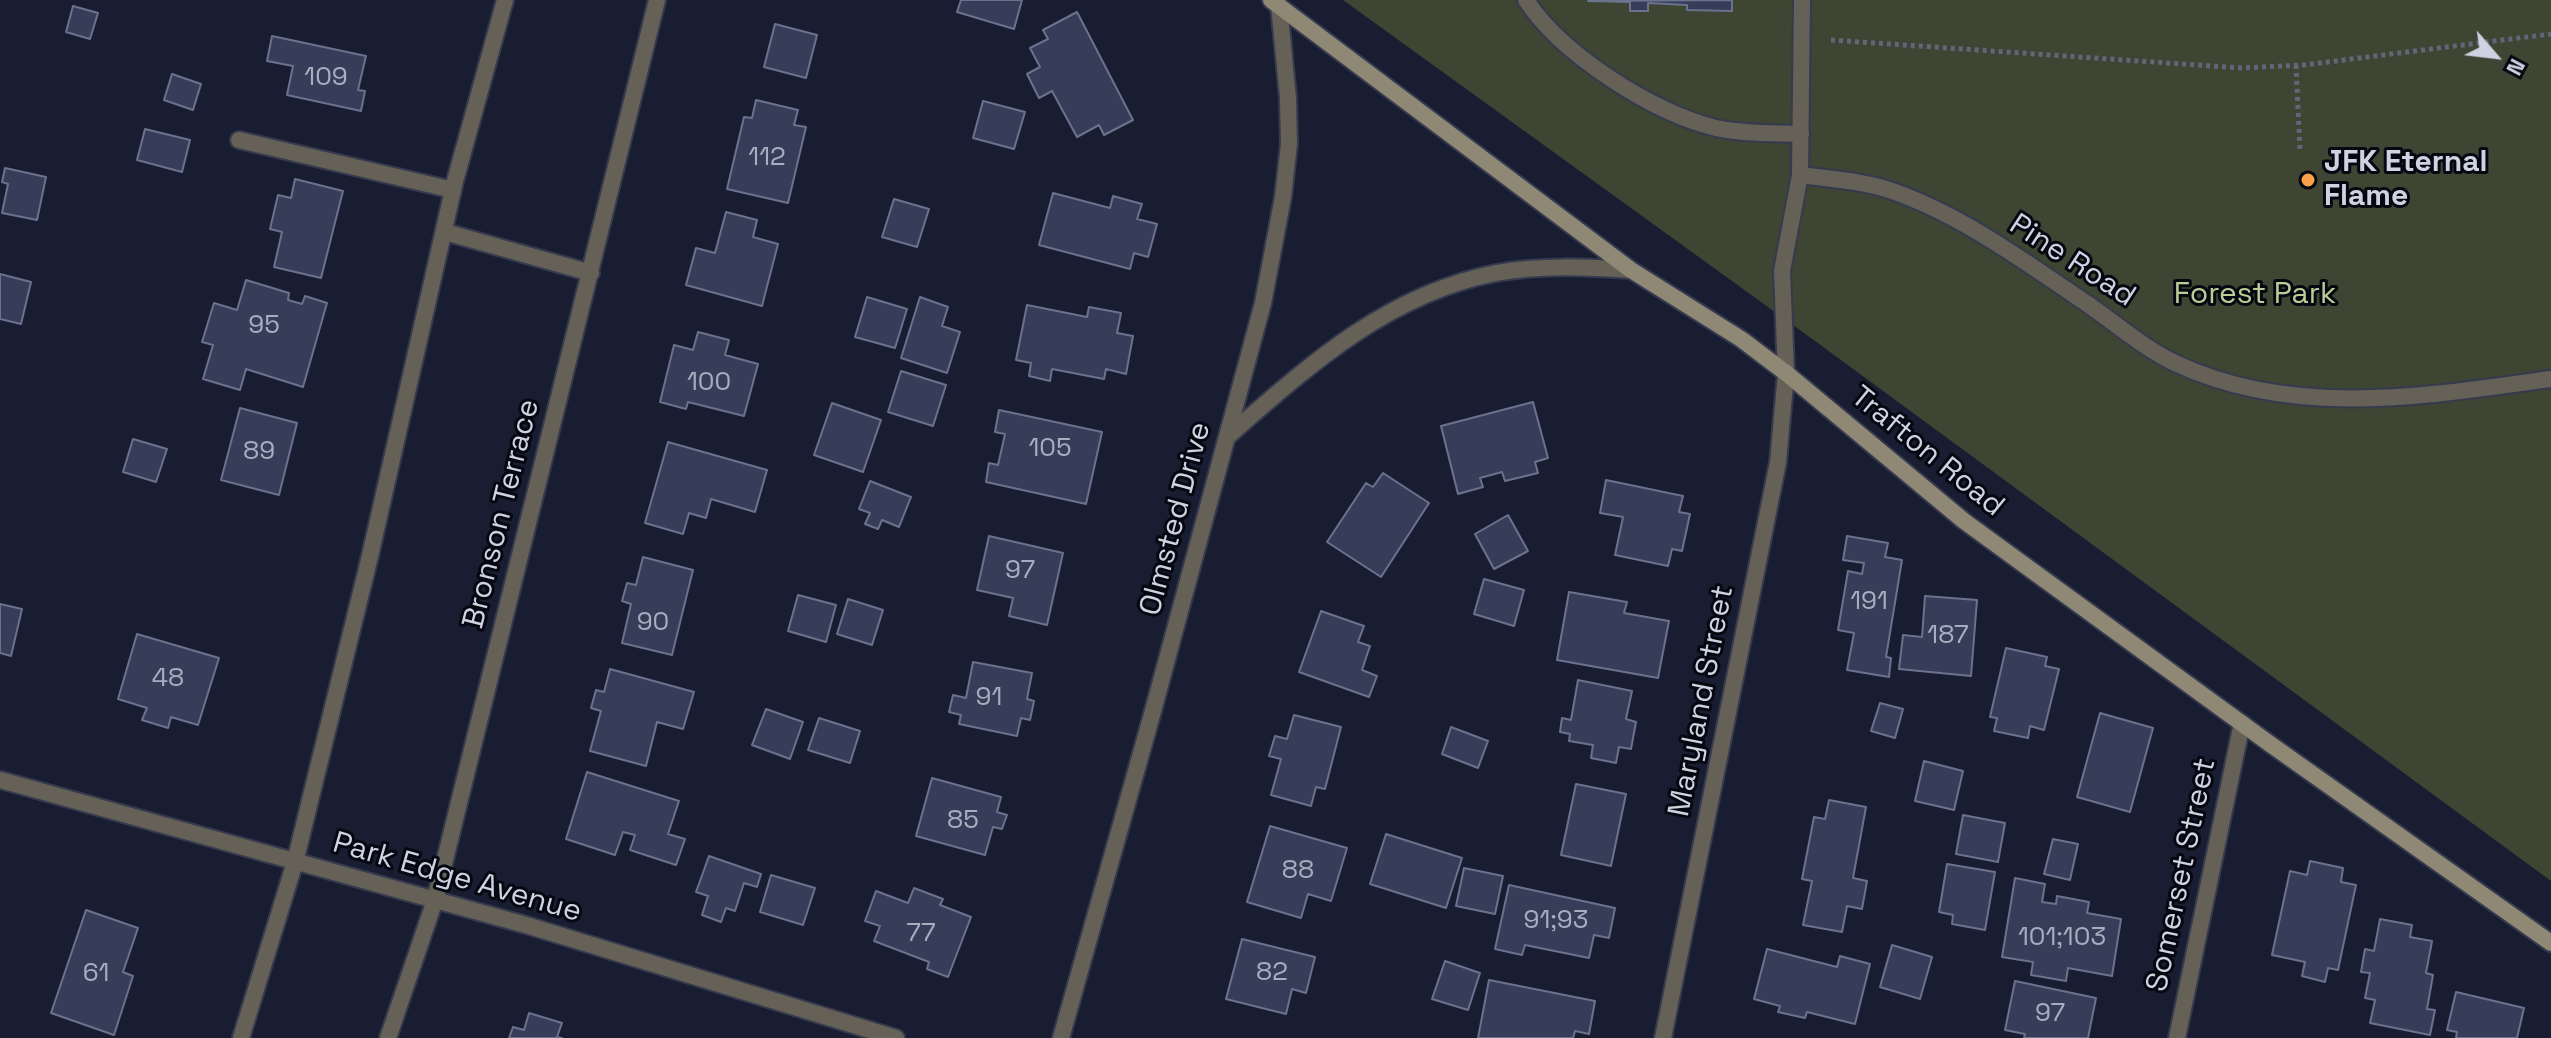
<!DOCTYPE html>
<html>
<head>
<meta charset="utf-8">
<style>
	body { margin:0 }
	#map { position:relative; width:2551px; height:1038px; overflow:hidden; background:#181d32; font-family:"Space Grotesk",sans-serif }
	canvas { display:block }
	.north { position:absolute; left:2455px; top:16px; width:80px; height:80px; -webkit-text-stroke:6px #060811; paint-order:stroke; rotate:118deg; font-size:22px; font-weight:700; line-height:32px; text-align:center; color:#ced2e1 }
	.north::after { content:''; display:block; margin:auto; width:28px; height:36px; background:#ced2e1; clip-path:polygon(50% 0,100% 100%,50% 72%,0 100%) }
</style>
</head>
<body>
<div id="map">
<canvas width="2551" height="1038"></canvas>
<div class="north">N</div>
</div>
<script>
const ctx = document.querySelector('canvas').getContext('2d');
ctx.lineJoin = 'round';
function paint(path, color) { ctx.fillStyle = color; ctx.fill(path, 'evenodd'); }
function trace(path, color, width, dash) { ctx.strokeStyle = color; ctx.lineWidth = width; ctx.lineCap = dash ? 'butt' : 'round'; ctx.setLineDash(dash || []); ctx.stroke(path); }
function drawText(font, color, halo, rows, align = 'center') {
  ctx.font = font + ' "Space Grotesk",sans-serif'; ctx.lineWidth = 6; ctx.setLineDash([]); ctx.textBaseline = 'middle'; ctx.strokeStyle = halo; ctx.fillStyle = color; for (const [text, x, y, turn = 0] of rows) {
    ctx.save(); ctx.translate(x, y); ctx.rotate((+turn || 0) * Math.PI / 180); ctx.textAlign = isNaN(turn) ? turn : align; if (halo) ctx.strokeText(text, 0, 0); ctx.fillText(text, 0, 0); ctx.restore();
  }
}
paint(new Path2D(`
	M1343 0H2551V881L1815 341Z`), '#3e4532');
const building = new Path2D(`
	M961 0H1022L1014 29 957 12Z
	M1732 0V11L1687 10V5L1648 3V11H1630V2L1588 1Z
	M73 6 98 13 90 39 66 32Z
	M1077 12 1133 120 1104 135 1099 125 1077 137 1052 91 1039 98 1027 74 1040 67 1030 48 1048 39 1043 30Z
	M775 24 817 35 806 78 764 67Z
	M272 36 366 56 358 90 365 91 361 111 287 95 293 66 267 61Z
	M172 74 201 84 193 110 164 100Z
	M756 100 798 110 794 125 806 127 788 203 727 189 744 117 752 118Z
	M983 101 1025 112 1014 149 973 138Z
	M145 129 190 140 182 172 137 160Z
	M5 168 46 177 37 220 2 213 8 184 2 182Z
	M295 179 343 191 321 278 274 267 282 232 270 229 278 195 291 198Z
	M1053 193 1110 208 1113 196 1142 204 1137 219 1157 224 1148 257 1134 253 1130 269 1039 245Z
	M894 199 929 209 917 247 882 237Z
	M726 212 757 220 753 237 778 244 762 306 686 285 696 248 715 253Z
	M0 274 31 282 21 324 0 319Z
	M246 280 289 293 288 300 302 304 305 296 327 303 303 387 246 369 240 390 203 379 213 345 202 342 214 303 237 310Z
	M867 297 907 309 895 348 855 337Z
	M920 297 948 307 942 326 960 332 947 373 901 358Z
	M1027 305 1087 317 1089 307 1121 313 1117 333 1133 336 1126 374 1106 369 1104 379 1052 369 1050 381 1029 376 1031 363 1016 360Z
	M698 332 729 340 725 355 758 364 744 416 688 402 686 409 660 402 674 345 693 350Z
	M901 371 946 385 933 426 888 412Z
	M1533 402 1548 458 1535 462 1538 473 1505 481 1502 472 1480 478 1483 487 1458 494 1441 426Z
	M832 403 881 420 863 472 814 455Z
	M240 408 297 423 279 495 221 480Z
	M999 410 1102 432 1086 504 986 482 989 463 998 465 1005 434 995 432Z
	M133 439 167 449 156 482 123 472Z
	M668 442 767 470 755 512 711 499 706 518 689 513 683 534 645 523Z
	M1383 473 1429 503 1381 577 1327 542 1366 483 1373 487Z
	M1606 480 1683 496 1679 512 1690 514 1682 551 1672 549 1668 566 1615 555 1623 517 1600 513Z
	M870 481 911 497 899 527 882 520 878 529 865 524 870 513 859 509Z
	M1508 515 1528 551 1494 569 1475 534Z
	M989 536 1063 553 1047 625 1009 616 1013 598 977 590Z
	M1847 536 1888 543 1885 557 1902 560 1886 657 1891 658 1889 677 1847 670 1854 633 1838 630 1848 571 1862 574 1864 563 1843 560Z
	M643 557 693 570 672 655 622 643 631 604 622 601 627 583 636 585Z
	M1484 579 1524 590 1514 626 1474 614Z
	M1569 592 1627 602 1624 613 1669 621 1658 678 1557 660Z
	M798 595 836 605 826 642 788 631Z
	M1925 596 1977 600 1971 676 1899 669 1903 635 1922 637Z
	M848 599 883 610 872 645 837 634Z
	M0 604 22 609 11 656 0 653Z
	M1321 611 1364 626 1358 642 1370 646 1362 670 1377 676 1369 697 1299 672Z
	M137 634 219 658 198 725 171 717 168 728 142 720 147 708 118 699Z
	M2006 648 2047 657 2045 666 2059 669 2044 730 2030 726 2028 738 1994 731 1997 718 1990 717Z
	M973 662 1032 673 1027 699 1034 701 1030 720 1021 718 1017 736 959 724 961 715 949 712 953 695 966 698Z
	M610 669 694 692 683 729 657 722 646 766 590 751 601 711 591 708 596 690 604 692Z
	M1578 680 1632 691 1626 719 1636 722 1631 749 1619 747 1616 763 1591 758 1593 745 1569 741 1570 734 1560 732 1562 718 1571 720Z
	M1880 703 1903 709 1895 738 1871 731Z
	M766 709 803 722 790 759 752 745Z
	M2100 713 2153 728 2130 812 2077 797Z
	M1294 715 1341 727 1325 789 1316 787 1311 806 1271 795 1281 759 1269 756 1275 736 1287 739Z
	M819 718 860 731 850 763 808 750Z
	M1451 727 1488 741 1478 768 1442 754Z
	M1924 761 1963 771 1954 810 1915 801Z
	M587 772 679 801 668 834 685 839 676 865 630 850 635 835 623 832 615 855 566 839Z
	M932 778 1001 797 997 812 1007 815 1002 829 993 827 985 855 916 836Z
	M1576 784 1626 794 1611 866 1561 855Z
	M1829 800 1866 807 1853 878 1867 881 1862 909 1847 906 1842 932 1803 925 1812 881 1802 879 1814 817 1825 819Z
	M1963 815 2005 823 1998 862 1956 854Z
	M1270 826 1347 848 1331 901 1308 894 1301 918 1247 902Z
	M1386 834 1462 858 1446 908 1370 884Z
	M2053 839 2078 844 2070 880 2044 874Z
	M709 856 761 874 757 887 744 883 735 911 726 908 721 922 702 915 708 896 696 892Z
	M2310 861 2343 868 2341 882 2356 885 2338 970 2328 968 2325 982 2302 976 2305 962 2272 955 2290 871 2307 875Z
	M1947 864 1995 872 1985 930 1952 924 1953 915 1939 912Z
	M1464 868 1503 876 1495 914 1456 906Z
	M771 875 815 888 803 925 760 912Z
	M2015 878 2045 884 2042 902 2056 904 2057 896 2089 902 2087 913 2121 919 2112 976 2068 968 2066 981 2031 975 2033 962 2002 957Z
	M1509 885 1615 908 1609 938 1594 935 1589 958 1525 945 1522 955 1495 949Z
	M914 888 943 899 940 905 971 917 948 977 927 969 929 962 874 941 880 926 865 921 876 891 908 903Z
	M86 910 138 928 123 972 133 976 114 1035 51 1013Z
	M2380 919 2412 925 2410 937 2432 941 2426 973 2433 975 2427 1009 2435 1010 2430 1035 2370 1023 2375 1000 2365 998 2370 973 2361 972 2365 949 2374 951Z
	M1242 939 1315 957 1306 993 1292 989 1286 1014 1226 999Z
	M1892 945 1932 957 1920 999 1880 987Z
	M1767 949 1837 967 1840 956 1870 964 1855 1024 1807 1012 1805 1018 1778 1012 1780 1006 1754 999Z
	M1445 961 1480 973 1468 1010 1432 999Z
	M1489 980 1595 1001 1589 1034 1575 1031 1573 1038H1478Z
	M2015 981 2096 998 2088 1038H2024L2025 1034 2005 1030Z
	M2456 992 2524 1008 2517 1038H2456L2457 1032 2447 1030Z
	M529 1013 562 1023 557 1037 562 1038H509L513 1027 524 1030Z`);
paint(building, '#373d58');
trace(building, '#6b728d', 2);
const lane = new Path2D(`
	M1526 0C1561 54 1653 113 1716 128 1743 134 1773 133 1801 134
	M239 140 453 190`);
const street = new Path2D(`
	M1800 175C1831 179 1865 181 1895 192 1965 217 2028 264 2089 305 2116 324 2144 348 2175 363 2294 419 2426 396 2551 379
	M445 232 591 273
	M1227 437C1308 366 1387 294 1496 273 1540 265 1586 267 1631 270
	M0 780 526 925 896 1038
	M241 1038 295 862 370 556 455 181 505 0
	M388 1038 435 900 657 0
	M1061 1038 1153 711 1263 303 1283 197 1289 144 1288 98 1279 5
	M1663 1038 1778 462 1786 373 1782 271 1800 175 1802 0
	M2177 1038 2242 723`);
const secondary = new Path2D(`
	M1271 0 1631 270 1741 339 1786 373 1964 521 2270 744 2551 943`);
trace(lane, '#353a4e', 20);
trace(street, '#353a4e', 20);
trace(secondary, '#353a4e', 20);
trace(new Path2D(`
	M1831 40 2241 68 2304 65 2551 34
	M2296 65 2300 151`), '#616678', 5, [4, 4]);
trace(lane, '#666156', 16);
trace(street, '#666156', 16);
trace(secondary, '#8f8875', 16);
for (const [x, y, r, color] of [
	[2308,180,8,"#f9a04c"]
]) { const dot = new Path2D(); dot.arc(x, y, r, 0, 2 * Math.PI); ctx.fillStyle = color; ctx.fill(dot); trace(dot, '#060811', 3); }
drawText('26px', '#a8adbf', null, [
	["109",326,78],
	["112",767,158],
	["95",264,326],
	["100",709,383],
	["105",1050,449],
	["89",259,452],
	["97",1020,571],
	["191",1869,602],
	["90",653,623],
	["187",1948,636],
	["48",168,679],
	["91",989,698],
	["85",963,821],
	["88",1298,871],
	["91;93",1556,921],
	["77",921,934],
	["101;103",2062,938],
	["82",1272,973],
	["61",96,974],
	["97",2050,1014]
]);
drawText('bold 30px', '#ced2e1', '#060811', [
	["JFK Eternal",2324,163],
	["Flame",2324,197]
], 'left');
drawText('30px', '#ced2e1', '#060811', [
	["Pine Road",2072,261,33],
	["Trafton Road",1927,452,39],
	["Bronson Terrace",502,514,-76],
	["Olmsted Drive",1176,519,-75],
	["Maryland Street",1702,701,-79],
	["Somerset Street",2182,875,-78],
	["Park Edge Avenue",457,878,16]
]);
drawText('30px', '#bacd96', '#060811', [
	["Forest Park",2255,295]
]);
</script>
</body>
</html>
